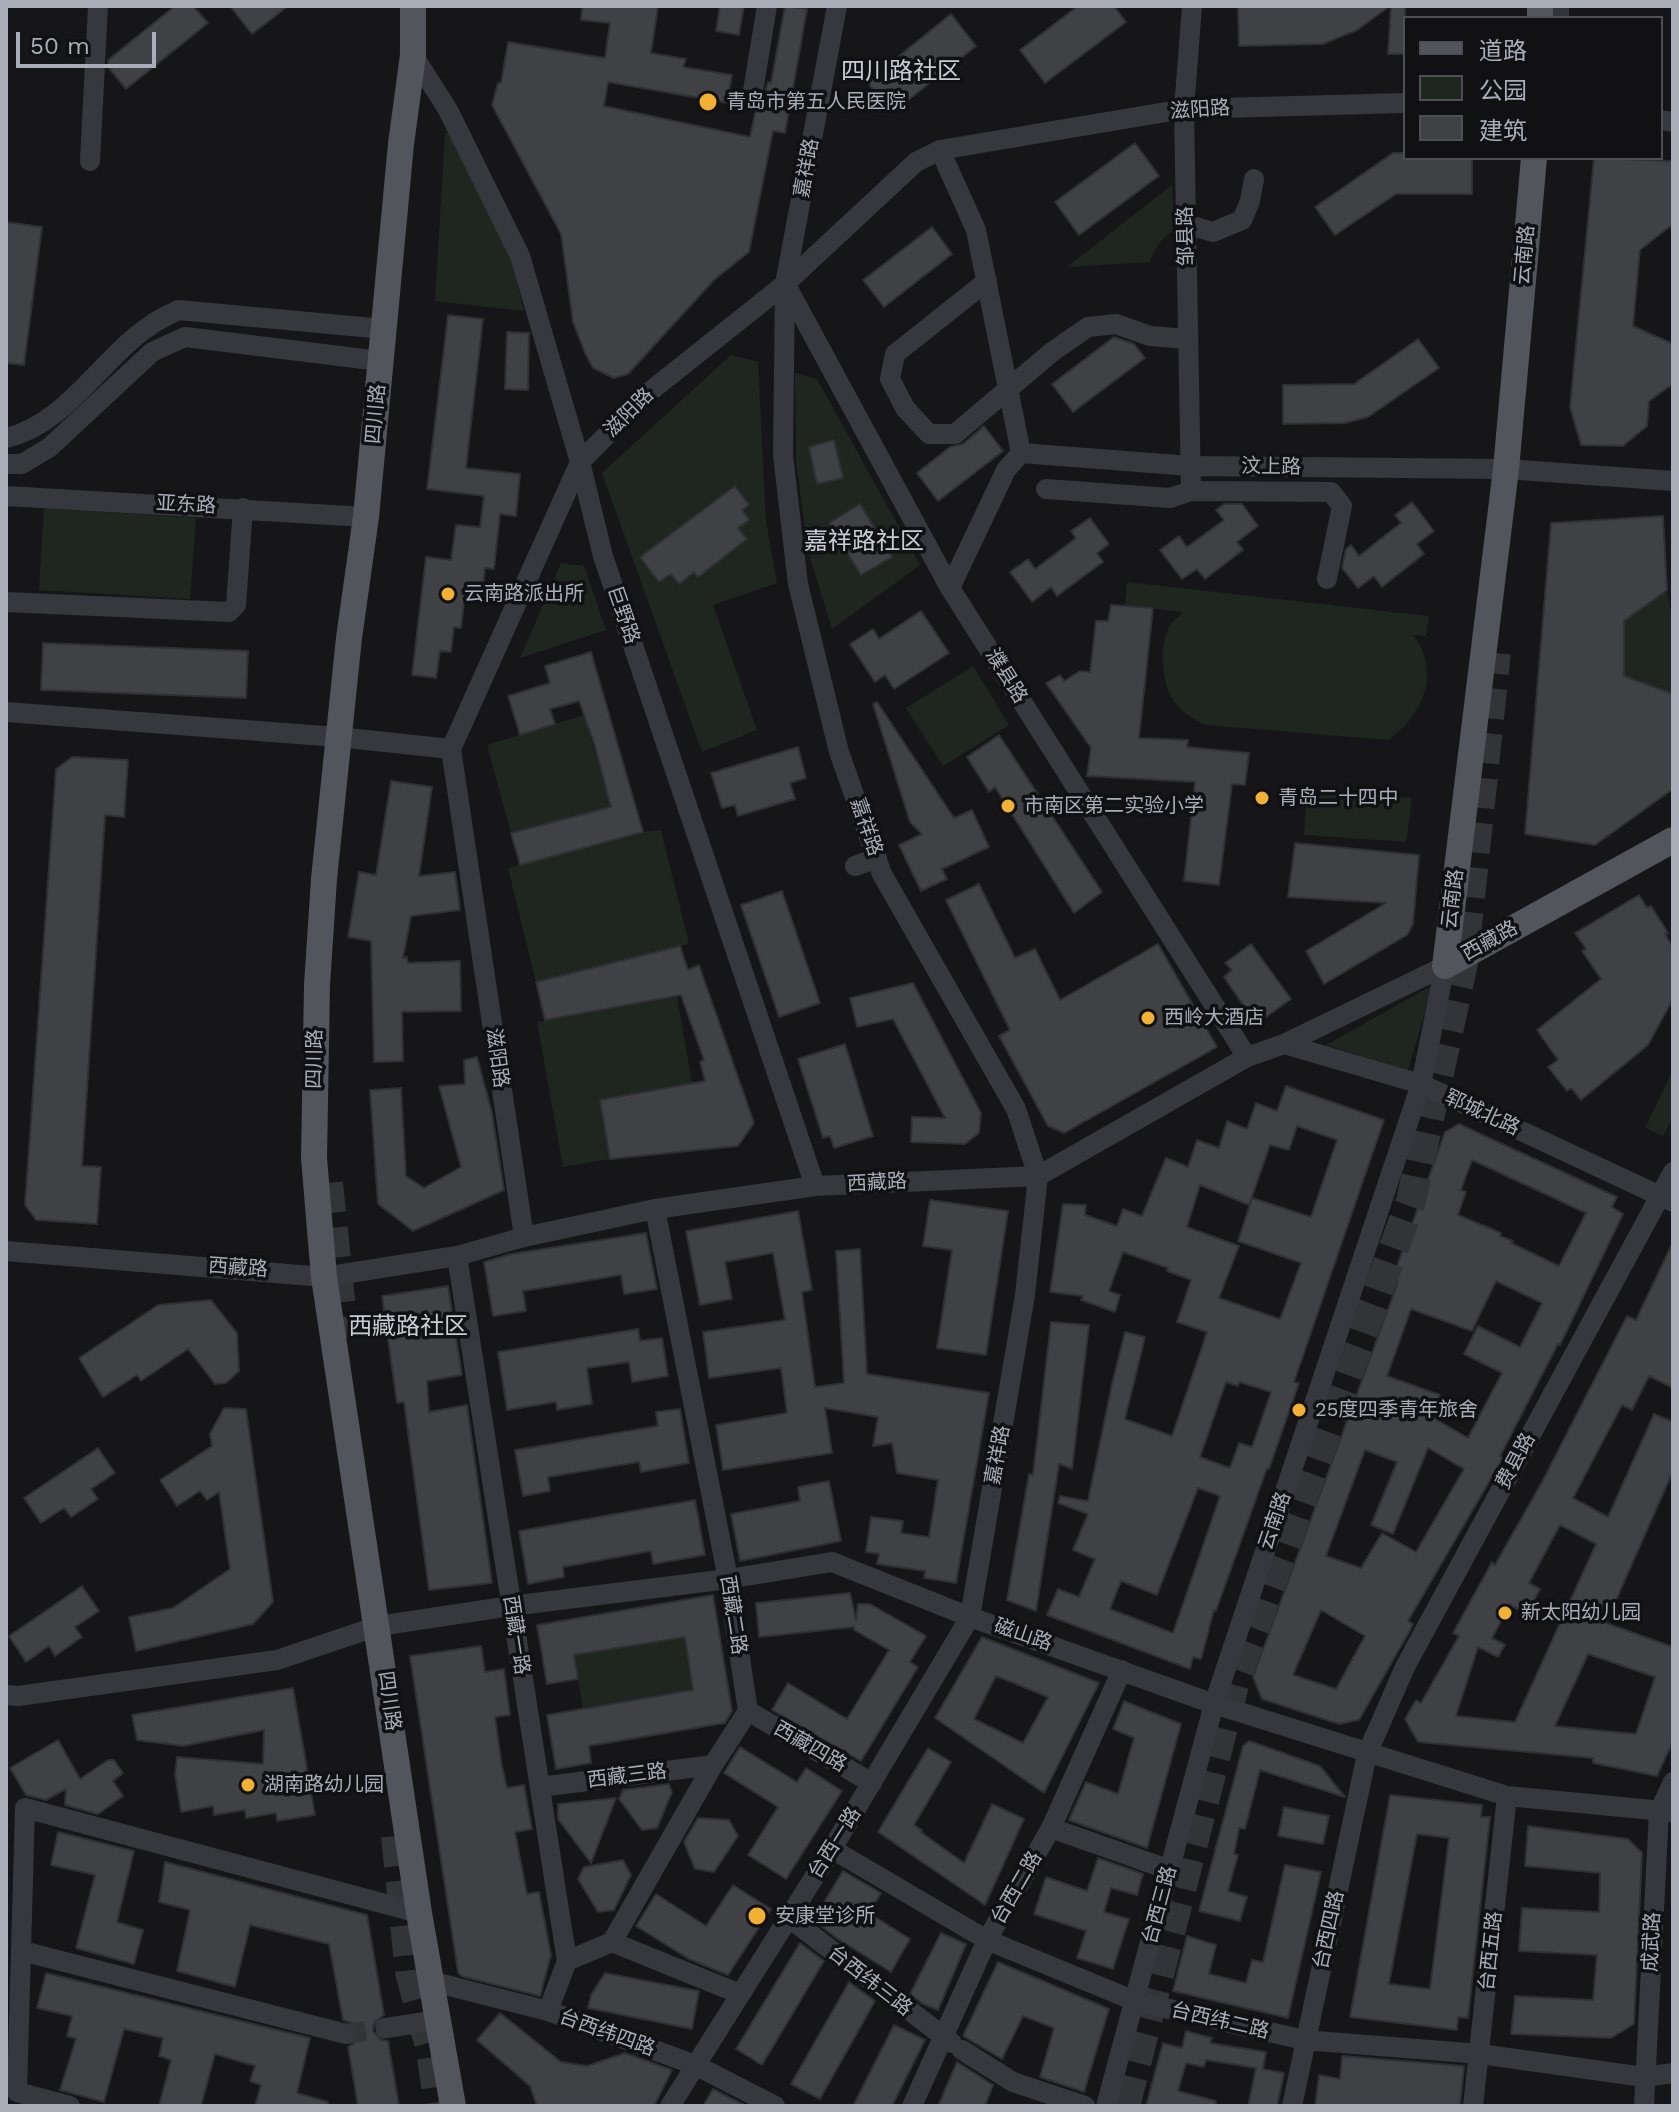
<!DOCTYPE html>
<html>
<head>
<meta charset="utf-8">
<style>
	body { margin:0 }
	#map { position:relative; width:1679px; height:2112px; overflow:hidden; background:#161618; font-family:"Work Sans","Noto Sans SC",sans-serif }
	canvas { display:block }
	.frame { position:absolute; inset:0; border:8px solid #a8adb8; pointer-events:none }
	.legend { position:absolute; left:1403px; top:16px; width:260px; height:144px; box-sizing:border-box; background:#111113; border:2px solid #4d4f55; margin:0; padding:10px 14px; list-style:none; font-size:24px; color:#a8adb8 }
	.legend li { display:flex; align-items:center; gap:16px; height:40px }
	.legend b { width:40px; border:2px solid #4d4f55 }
	.scale { position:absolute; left:16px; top:32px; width:140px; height:36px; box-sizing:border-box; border:4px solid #a8adb8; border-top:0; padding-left:10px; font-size:24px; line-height:28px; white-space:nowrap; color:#a8adb8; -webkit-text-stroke:6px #111113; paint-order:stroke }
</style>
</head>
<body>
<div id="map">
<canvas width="1679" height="2112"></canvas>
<div class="frame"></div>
<ul class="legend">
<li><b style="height:10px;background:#53555c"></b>道路</li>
<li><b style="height:22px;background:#1e261f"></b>公园</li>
<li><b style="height:22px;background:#404145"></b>建筑</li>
</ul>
<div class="scale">50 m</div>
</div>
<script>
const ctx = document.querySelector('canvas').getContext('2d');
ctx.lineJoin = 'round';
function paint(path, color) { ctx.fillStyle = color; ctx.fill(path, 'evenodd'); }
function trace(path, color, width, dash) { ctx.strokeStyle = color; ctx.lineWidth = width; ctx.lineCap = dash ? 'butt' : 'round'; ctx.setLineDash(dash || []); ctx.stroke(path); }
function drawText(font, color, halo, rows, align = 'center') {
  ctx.font = font + ' "Work Sans","Noto Sans SC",sans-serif'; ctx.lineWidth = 7; ctx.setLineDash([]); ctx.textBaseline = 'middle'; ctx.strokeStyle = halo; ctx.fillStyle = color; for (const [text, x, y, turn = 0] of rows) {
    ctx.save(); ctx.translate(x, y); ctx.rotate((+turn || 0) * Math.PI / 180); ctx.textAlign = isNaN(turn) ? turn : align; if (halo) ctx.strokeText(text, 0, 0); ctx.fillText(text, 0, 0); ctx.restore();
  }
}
paint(new Path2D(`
	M445 133H454L512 261 524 311 435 301Z
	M1172 185 1174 230C1161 239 1155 247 1150 262L1067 267Z
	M731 355 758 362 766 521 777 583 713 605 757 730 702 752 602 473Z
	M795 373 817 379 920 565 832 629 808 551 796 461Z
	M44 508 196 518 190 599 39 590Z
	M561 563 584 566 606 630 520 658Z
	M1127 582 1429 616 1426 636 1413 635C1442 673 1423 714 1389 740L1206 725C1176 712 1164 694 1163 662 1162 651 1164 635 1170 625 1173 621 1180 616 1183 612L1125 605Z
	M1667 590 1673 623V694L1624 676V621Z
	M973 666 1009 725 943 766 906 708Z
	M584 715 611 807 511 833 487 745Z
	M1307 790 1412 798 1406 842 1304 835Z
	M661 830 689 944 536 982 508 868 643 832Z
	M1433 985 1408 1070 1326 1045Z
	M677 997 692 1083 600 1100 610 1159 563 1167 537 1022Z
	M1673 1070V1117L1663 1136 1645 1128Z
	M685 1637 693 1690 583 1708 574 1655Z`), '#1e261f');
const building = new Path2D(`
	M175 6H193L208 23 126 89 108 67V60Z
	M230 6H288L252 34Z
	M582 6H658L651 53 686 59 683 67 732 75 727 103 608 82 604 106 750 137 756 109 762 105 768 82 771 83 785 6 807 9 785 133 773 131 749 252 714 280 628 374 614 378 593 368 585 353 573 322 561 234 492 105 498 83H501L508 42 605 58 610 23 581 20Z
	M720 6H744L739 35 716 31Z
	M1078 6H1114L1126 22 1045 83 1020 50Z
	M1238 6H1390L1357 30 1323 44 1239 46Z
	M1391 6H1405V54H1388Z
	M951 14 976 46 892 113 867 82Z
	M1135 143 1159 176 1079 235 1055 202Z
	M1393 153H1405V158H1472V194H1396L1335 235 1315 207Z
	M1594 158 1673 161V224L1640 250 1633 326 1673 344V384L1649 401 1647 426 1623 446 1581 445 1570 407Z
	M6 222 42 227 24 365 6 363Z
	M932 227 952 254 884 307 863 280Z
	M448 315 483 319 466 468 520 474 516 516 500 514 494 569 485 568 483 585 475 584 472 603 464 602 461 628 454 627 451 652 440 651 436 678 412 675 426 557 451 560 456 525 480 527 484 496 427 489Z
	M507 332 529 333 528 390 505 389Z
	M1114 337 1134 344 1145 358 1073 412 1052 384Z
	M1418 339 1439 368 1368 417 1345 423 1283 424V385L1354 384Z
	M984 426 1003 451 938 501 917 473 950 447 963 444Z
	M834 440 843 478 817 484 809 447Z
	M735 486 749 505 742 510 749 520 738 528 747 539 698 577 694 572 679 584 671 574 659 582 640 557Z
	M1412 502 1434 531 1417 544 1424 554 1382 587 1374 576 1358 588 1342 568 1346 549 1351 545 1359 556 1401 523 1395 515Z
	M860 504 892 557 861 575 829 523Z
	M1224 504H1242L1258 526 1237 542 1243 550 1205 579 1197 569 1182 579 1160 550 1179 536 1187 547 1224 520 1216 510Z
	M1663 516 1667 590 1624 621V676L1673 694V789L1595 845 1525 834 1551 523Z
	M1090 518 1109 544 1097 553 1103 562 1057 596 1051 587 1032 602 1010 572 1028 559 1035 569 1076 538 1071 531Z
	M1111 605 1153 608 1139 738 1188 740 1187 747 1249 753 1245 785 1232 784 1219 885 1184 881 1195 782 1087 776 1091 748 1046 683 1060 675 1064 681 1080 671 1090 672 1096 621H1108Z
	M921 611 949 653 894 689 885 675 875 682 850 644 873 629 879 639Z
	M43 643 248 651 246 698 41 690Z
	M591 652 643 832 520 865 511 833 611 807 594 743 579 701 550 709 555 724 520 735 508 696 550 683 545 666Z
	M877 702 954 818 972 810 989 847 942 869 947 879 921 891 899 845 922 834 910 822 873 704Z
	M999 735 1102 892 1074 913 995 787 989 792 967 757Z
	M798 747 806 778 790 783 795 799 738 816 735 805 722 808 711 773Z
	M72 757 128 760 124 817 105 815 82 1166 101 1167 97 1224 36 1220 25 1205 56 769Z
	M391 781 432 787 419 876 455 872 460 910 411 916 403 958 407 957 408 963 460 961 461 1011 402 1012 403 1061 374 1062 371 941 348 937 359 872 376 875Z
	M1295 843 1419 855 1413 924 1407 935 1324 984 1306 951 1386 903 1288 897Z
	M979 884 1015 958 1035 949 1060 1000 1158 944 1217 1047 1064 1133 1048 1126 999 1036 1010 1030 946 900Z
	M782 891 820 1003 779 1017 741 905Z
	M1639 895 1647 908 1651 906 1668 933 1665 934 1673 947V999L1648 1045 1581 1100 1571 1088 1567 1091 1548 1067 1558 1060 1537 1030 1601 979 1582 951 1586 949 1575 933Z
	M1251 944 1291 999 1256 1024 1224 977 1232 970 1225 963Z
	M680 946 688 970 699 965 754 1123 738 1146 610 1159 600 1100 705 1081 700 1062 704 1060 681 995 545 1020 536 982Z
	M913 983 981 1113 979 1133 965 1144 911 1142 912 1117 945 1118 893 1019 857 1027 850 998Z
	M845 1044 873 1136 834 1148 830 1136 823 1138 798 1059Z
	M477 1057 492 1113 504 1190 413 1231 378 1204 370 1090 401 1088 406 1176 424 1188 461 1167 439 1086 465 1084 464 1060Z
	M1286 1086 1384 1120 1294 1382 1299 1383 1269 1469 1267 1468 1216 1611 1214 1610 1201 1659 1193 1657 1190 1669 1047 1615 1058 1589 1079 1597 1095 1559 1073 1550 1088 1514 1058 1503 1060 1496 1088 1501 1112 1384 1125 1332 1145 1337 1125 1419 1172 1436 1207 1332 1177 1322 1191 1280 1167 1271 1168 1268 1123 1252 1109 1291 1120 1295 1115 1312 1081 1300 1083 1296 1050 1292 1063 1204 1086 1205 1085 1215 1117 1226 1123 1209 1142 1216 1166 1158 1188 1167 1197 1140 1219 1148 1227 1121 1247 1129 1256 1103 1277 1111ZM1297 1126 1337 1140 1311 1217 1252 1198 1238 1241 1301 1263 1280 1319 1219 1298 1239 1246 1187 1227 1200 1185 1249 1205 1270 1145 1289 1150ZM1226 1382 1238 1386 1239 1382 1271 1392 1252 1447 1239 1443 1230 1468 1200 1457ZM1198 1488 1220 1496 1173 1633 1110 1609 1121 1581 1157 1595Z
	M1459 1124 1617 1197 1612 1207 1623 1214 1560 1345 1558 1344 1500 1456 1503 1458 1408 1621 1413 1624 1409 1632 1359 1720 1339 1724 1262 1699 1253 1677 1398 1282 1392 1280 1445 1132ZM1472 1160 1586 1213 1559 1266 1511 1243 1513 1241 1500 1236 1501 1233 1458 1215 1466 1192 1461 1190ZM1496 1281 1542 1303 1520 1347 1478 1326 1464 1354 1502 1373 1468 1438 1432 1417 1440 1395 1387 1376 1411 1309 1472 1331ZM1428 1448 1464 1469 1416 1552 1382 1533 1361 1568 1326 1556 1365 1450 1397 1462 1371 1525 1393 1534ZM1321 1610 1365 1636 1336 1689 1293 1675Z
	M930 1200 1008 1211 986 1355 937 1348 952 1250 923 1246Z
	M798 1211 812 1290 802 1292 815 1387 844 1383 836 1251 860 1249 867 1374 989 1393 956 1583 924 1578 925 1571 877 1564 879 1554 866 1552 871 1517 903 1521 901 1533 929 1537 938 1480 897 1473 892 1443 873 1446 878 1417 825 1408 832 1453 723 1470 716 1425 787 1413 781 1368 709 1378 703 1332 785 1320 773 1253 725 1262 732 1299 700 1305 686 1231Z
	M646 1233 657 1289 624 1294 621 1275 523 1291 526 1311 493 1316 484 1262 511 1254Z
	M1673 1242V1388L1649 1376 1632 1410 1622 1405 1573 1498 1608 1517 1654 1414 1673 1422V1471L1606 1623 1673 1647V1741L1657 1776 1593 1763V1758L1418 1742 1405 1719 1416 1700 1421 1703 1459 1636 1453 1633 1492 1562 1495 1565 1542 1482 1627 1316 1636 1320ZM1560 1525 1596 1544 1515 1722 1456 1716 1478 1647 1498 1657 1505 1645 1492 1638 1510 1605 1527 1614 1540 1589 1529 1583ZM1588 1654 1655 1677 1636 1734 1555 1726Z
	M448 1286 462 1375 427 1381 429 1412 467 1405 492 1583 429 1590 404 1402 397 1403 382 1296Z
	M211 1300 237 1333 239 1371 226 1383 215 1384 188 1349 141 1381 137 1375 103 1397 79 1358 158 1305Z
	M1051 1322 1089 1325 1072 1469 1059 1464 1036 1611 1007 1600 1029 1474 1033 1475Z
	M638 1329 640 1341 662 1338 668 1376 632 1382 629 1362 587 1368 592 1404 557 1410 556 1402 507 1410 498 1352Z
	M224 1408 246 1409 273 1602 253 1624 136 1651 129 1617 173 1608 230 1569 219 1492 207 1500 200 1491 177 1506 160 1480 212 1446 210 1434Z
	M680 1409 689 1463 641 1472 639 1462 548 1477 550 1491 523 1496 515 1450 658 1426 656 1412Z
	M98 1448 115 1473 91 1489 98 1499 71 1517 64 1508 41 1523 24 1498Z
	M829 1481 841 1541 740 1561 731 1514 800 1501 798 1487Z
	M695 1500 705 1555 653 1564 651 1551 563 1567 564 1577 528 1584 519 1531Z
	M82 1586 99 1611 75 1627 82 1637 55 1656 49 1646 26 1662 9 1636Z
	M850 1593 856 1620 858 1604H870L926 1636 910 1662 918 1667 861 1761 772 1710 788 1683 847 1719 889 1650 854 1630V1627L759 1637 756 1603Z
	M713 1595 732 1711 725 1723 589 1746 591 1763 556 1769 547 1715 693 1690 685 1637 574 1655 578 1679 547 1684 537 1625Z
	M982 1637 1099 1683 1044 1793 935 1718ZM996 1676 1048 1697 1023 1743 974 1719Z
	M481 1646 485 1672 504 1669 510 1715 495 1717 502 1766 507 1788 524 1785 532 1829 515 1832 527 1894 539 1892 551 1955 540 1996 461 1976 458 1972 410 1656Z
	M293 1688 315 1815 277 1821 276 1813 246 1818 245 1810 214 1815 213 1806 181 1812 175 1774 177 1757 263 1764 264 1730 183 1746 137 1740 132 1715Z
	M1124 1701 1181 1724 1147 1848 1069 1820 1086 1782 1118 1794 1134 1738 1113 1729Z
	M58 1740 80 1779 108 1760H114L123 1773 113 1781 123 1796 98 1814 65 1805 66 1789 46 1800 26 1795 10 1768Z
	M1249 1741 1320 1766 1345 1797 1260 1770 1245 1829 1239 1828 1234 1854 1238 1855 1228 1891 1247 1897 1240 1921 1199 1911 1243 1746Z
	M740 1747 797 1782 806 1768 842 1791 786 1879 748 1855 778 1807 724 1773Z
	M928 1748 951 1762 914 1825 922 1830 921 1832 964 1863 992 1804 1024 1819 985 1905 878 1832Z
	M669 1784 672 1792 657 1828 642 1830 619 1799 623 1790Z
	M1390 1795 1482 1805 1481 1817H1490L1468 2018 1458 2017 1457 2030 1350 2017ZM1417 1834 1449 1838 1430 1989 1389 1984Z
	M616 1798 591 1863 558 1819V1804Z
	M1284 1807 1329 1816 1323 1844 1278 1836Z
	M698 1818 729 1820 738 1836 714 1872 695 1869 684 1842Z
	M1528 1826 1628 1839 1642 1853 1634 2024 1611 2038 1511 2034 1515 1996 1593 2000 1597 1955 1519 1951 1522 1908 1599 1912 1600 1873 1525 1866Z
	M58 1832 134 1851 117 1922 143 1930 134 1964 76 1948 95 1875 51 1865Z
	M1098 1858 1143 1874 1137 1895 1111 1888 1104 1912 1129 1919 1113 1969 1077 1958 1086 1931 1034 1914 1046 1877 1087 1891Z
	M623 1860 631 1875 614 1910 598 1912 578 1879 584 1867Z
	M165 1862 367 1915 384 2015 374 2023 373 2031 381 2040 388 2041 399 2106H358L348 2047 356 2042 359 2031 354 2024 343 2020 329 1944 250 1925 235 1987 177 1971 190 1910 159 1902Z
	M1285 1865 1321 1872 1288 2018 1173 1991 1187 1936 1216 1945 1209 1974 1246 1983 1252 1960 1263 1962Z
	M843 1871 881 1893 869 1913 910 1939 891 1972 838 1939 813 1920Z
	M733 1885 771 1909 728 1975 689 1959 636 1926 656 1894 706 1926Z
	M941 1933 966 1944 938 2010 923 2004 910 1994Z
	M800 1943 824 1961 762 2065 736 2049Z
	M998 1962 1109 2009 1084 2092 1040 2077 1054 2028 1023 2016 1002 2059 963 2036Z
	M46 1973 310 2038 297 2093 328 2102 327 2106H255L261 2085 250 2081 255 2066 215 2054 201 2106H159L171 2060 159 2056 163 2038 124 2029 104 2102 60 2090 76 2039 67 2036 72 2016 37 2008Z
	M605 1973 699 1991 692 2029 588 2008 591 1995Z
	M849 1982 875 2001 820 2099 791 2084Z
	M500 2013 561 2062 587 2066 625 2053 672 2070 654 2106H537L530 2086 477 2040Z
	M894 2025 925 2040 892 2106H853Z
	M1186 2031 1212 2038 1210 2043 1266 2052 1263 2069 1284 2073 1277 2106H1248L1256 2068 1206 2060 1204 2067 1186 2063 1178 2091 1216 2101 1215 2106H1146L1163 2043 1182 2048Z
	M1342 2056 1464 2066 1460 2106H1315L1319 2075 1340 2079Z
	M957 2062 993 2085 985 2106H938Z
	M713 2089 746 2106H703Z`);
paint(building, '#404145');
trace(building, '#303034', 2);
trace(new Path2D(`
	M346 2034 386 2028`), '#333438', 20, [20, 10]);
trace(new Path2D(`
	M1554 18V6
	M328 1183 344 1338
	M396 1836 410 1972 431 2050 439 2106
	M1125 2106 1235 1681 1411 1201 1463 963 1496 653`), '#333438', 30, [30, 15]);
trace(new Path2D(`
	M413 55 448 110 520 256 580 462 603 556 815 1186
	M752 97 767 6
	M1661 120 1673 122
	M940 150 976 230 1021 453
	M90 161 98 6
	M1186 224 1213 232 1242 220 1250 201 1254 179
	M987 281 895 354 890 379 905 408 929 434H955L1052 352 1088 327 1116 324 1150 336 1188 339
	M787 287 950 588 1247 1057
	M6 438C67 424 101 358 151 325 159 319 169 315 178 310L384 329
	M6 464H22L50 447 152 352 185 337 380 361
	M1046 489 1170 498 1191 491 1184 109 1192 6
	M1191 491 1331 492 1342 506 1327 579
	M6 496 366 517
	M950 588 1006 470 1021 453 1191 466 1506 469 1673 481
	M6 602 229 612 236 605 243 508
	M6 712 338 737 451 749
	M855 866 877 858
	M1284 1044 1421 1084 1673 1202
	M524 1237 451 749 580 462 648 393 785 284 916 162 940 150 1184 109 1405 103
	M6 1251 324 1277 457 1256 524 1237 655 1209 815 1186 1038 1176 1247 1057 1284 1044 1445 966
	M457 1256 567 1961 548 2011
	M6 1695 18 1696 277 1660 378 1626 511 1606 728 1579 832 1562 970 1617 1214 1704 1507 1796 1673 1812
	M748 1711 872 1783
	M540 1787 713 1765
	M1051 1828 1170 1870
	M832 1849 987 1940 1135 2001 1304 2040 1480 2054 1644 2077 1673 2073
	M788 1917 952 2043
	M612 1942 740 1994
	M22 1951 346 2034
	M567 1961 612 1942 713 1765 748 1711 728 1579 655 1209
	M430 1981 548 2011 695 2065 775 2106
	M386 2028 438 2020
	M962 2050 1013 2082 1085 2106
	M70 2106 17 2092 25 1808 419 1913
	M670 2106 832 1849 970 1617 1025 1295 1038 1176 1016 1109 882 874 839 752 798 584 783 455 785 284 837 6
	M912 2106 987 1940 1051 1828 1122 1670
	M1106 2106 1214 1704 1421 1084 1445 966
	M1292 2106 1367 1754 1405 1667 1673 1172
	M1473 2106 1507 1796
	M1644 2106 1659 1812 1673 1782`), '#37383d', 20);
trace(new Path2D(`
	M413 6V55L401 144 366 517 349 638 324 879 317 985 314 1158 324 1277 419 1913 453 2106
	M1540 6V18
	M1445 966 1506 469 1534 158
	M1445 966 1673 840`), '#53555c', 26);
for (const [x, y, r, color] of [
	[708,102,10,"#f2b134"],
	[448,594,8,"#f2b134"],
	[1262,798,8,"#f2b134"],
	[1008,806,8,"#f2b134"],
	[1148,1018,8,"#f2b134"],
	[1299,1410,8,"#f2b134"],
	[1505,1613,8,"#f2b134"],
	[248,1785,8,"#f2b134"],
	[757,1916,10,"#f2b134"]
]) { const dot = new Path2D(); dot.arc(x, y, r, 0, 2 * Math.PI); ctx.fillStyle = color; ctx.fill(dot); trace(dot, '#111113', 3); }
drawText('20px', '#a8adb8', '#111113', [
	["青岛市第五人民医院",726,102],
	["云南路派出所",464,594],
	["青岛二十四中",1278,798],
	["市南区第二实验小学",1024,806],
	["西岭大酒店",1164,1018],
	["25度四季青年旅舍",1315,1410],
	["新太阳幼儿园",1521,1613],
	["湖南路幼儿园",264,1785],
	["安康堂诊所",775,1916]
], 'left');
drawText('20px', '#a8adb8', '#111113', [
	["滋阳路",1200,110,-4],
	["嘉祥路",807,168,-80],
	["邹县路",1186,236,-91],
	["云南路",1525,255,-85],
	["滋阳路",629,413,-45],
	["四川路",376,414,-85],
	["汶上路",1271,467,1],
	["亚东路",186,505,3],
	["巨野路",623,615,71],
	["濮县路",1006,676,58],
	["嘉祥路",866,827,71],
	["云南路",1453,899,-83],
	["西藏路",1490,941,-29],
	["滋阳路",497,1058,82],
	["四川路",315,1059,-89],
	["郓城北路",1482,1113,25],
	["西藏路",877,1183,-3],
	["西藏路",238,1268,4],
	["嘉祥路",998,1455,-80],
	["费县路",1516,1461,-62],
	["云南路",1275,1521,-71],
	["西藏二路",733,1615,81],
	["西藏一路",516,1635,81],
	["磁山路",1023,1635,19],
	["四川路",389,1701,82],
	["西藏四路",810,1747,30],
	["西藏三路",627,1776,-7],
	["台西一路",835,1843,-58],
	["台西二路",1017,1888,-60],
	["台西三路",1160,1905,-75],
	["台西四路",1329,1930,-78],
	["成武路",1652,1942,-87],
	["台西五路",1491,1951,-84],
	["台西纬三路",870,1981,38],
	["台西纬二路",1220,2021,13],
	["台西纬四路",607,2033,20]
]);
drawText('24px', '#c9ccd4', '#111113', [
	["四川路社区",901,72],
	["嘉祥路社区",864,542],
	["西藏路社区",408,1327]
]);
</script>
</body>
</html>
